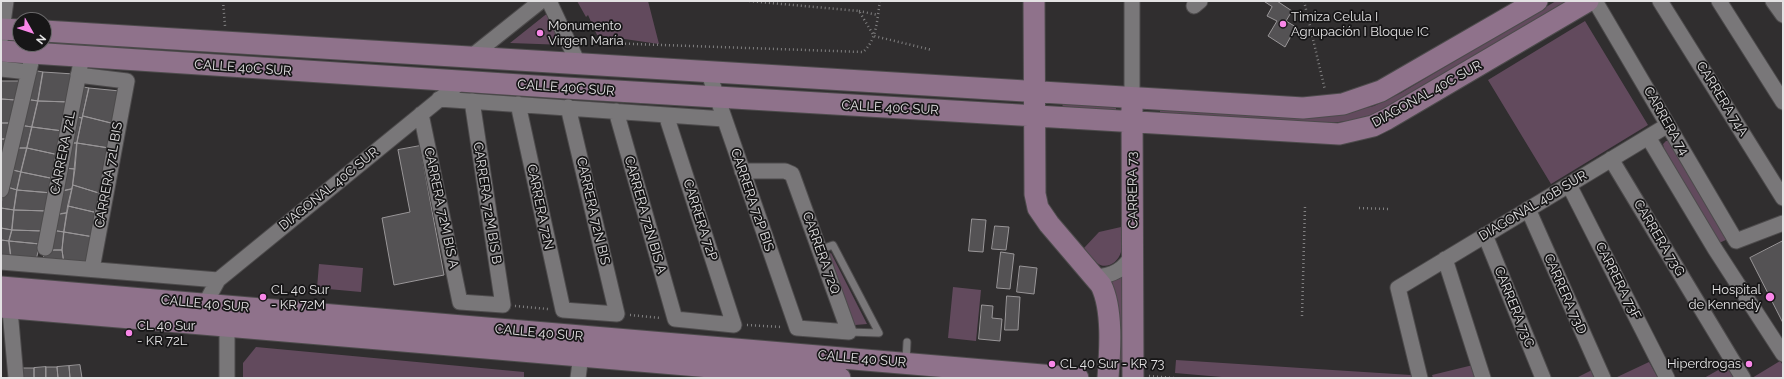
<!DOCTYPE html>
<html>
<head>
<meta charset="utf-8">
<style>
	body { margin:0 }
	#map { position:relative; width:1784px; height:379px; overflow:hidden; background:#302e2f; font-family:Raleway,sans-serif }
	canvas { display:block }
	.frame { position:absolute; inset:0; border:2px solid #e3e2e3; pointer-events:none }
	.north { position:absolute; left:12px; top:12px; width:40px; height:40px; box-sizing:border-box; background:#171617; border:1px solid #696869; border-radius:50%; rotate:129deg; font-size:11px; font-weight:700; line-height:16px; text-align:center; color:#e3e2e3 }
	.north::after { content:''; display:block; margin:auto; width:14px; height:18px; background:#f987e8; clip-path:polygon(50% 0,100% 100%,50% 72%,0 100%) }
</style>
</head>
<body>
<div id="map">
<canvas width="1784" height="379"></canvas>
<div class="frame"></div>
<div class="north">N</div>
</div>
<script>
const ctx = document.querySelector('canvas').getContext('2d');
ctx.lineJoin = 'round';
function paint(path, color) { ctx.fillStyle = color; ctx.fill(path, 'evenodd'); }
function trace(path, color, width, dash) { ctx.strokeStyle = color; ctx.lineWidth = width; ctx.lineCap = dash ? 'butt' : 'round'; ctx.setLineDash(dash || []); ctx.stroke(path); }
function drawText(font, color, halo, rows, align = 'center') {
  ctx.font = font + ' Raleway,sans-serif'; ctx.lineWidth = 3.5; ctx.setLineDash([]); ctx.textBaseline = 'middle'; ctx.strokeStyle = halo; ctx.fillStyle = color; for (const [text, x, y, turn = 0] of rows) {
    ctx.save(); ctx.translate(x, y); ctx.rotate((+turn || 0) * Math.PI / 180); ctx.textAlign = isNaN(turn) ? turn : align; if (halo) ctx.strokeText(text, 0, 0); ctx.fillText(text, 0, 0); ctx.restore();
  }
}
paint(new Path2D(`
	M577 1H648L659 44 597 35 588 15 586 17Z
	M1556 1H1571L1376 114 1348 121 1319 124 1160 115V107L1345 113 1374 106 1401 93Z
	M549 12 566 45 510 43Z
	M1585 21 1648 125 1551 184 1488 80Z
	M1063 100 1116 103V115L1062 112Z
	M1666 141H1669L1728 239 1719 243 1664 148 1663 144Z
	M1121 227C1121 235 1122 244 1121 252 1118 263 1106 270 1097 263 1092 259 1088 253 1084 248L1099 232Z
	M831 253 867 324 855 325 828 255Z
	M319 264 363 268 361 292 317 288Z
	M1124 275 1128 360H1114L1111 279Z
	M953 287 981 290 976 341 948 338Z
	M256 347 524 372V378H243V363Z
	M1176 360 1411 375 1412 378H1233L1175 373Z
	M1780 361 1783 365V378H1752Z
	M1649 362 1658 378H1615Z
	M1729 364 1737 378H1704Z
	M1473 365 1478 378H1433L1432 375Z
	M1592 370 1596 378H1576Z`), '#624a5d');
const building = new Path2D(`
	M1264 1H1277L1292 11 1286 21 1296 27 1285 47 1268 36 1277 21 1267 16 1272 7Z
	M32 70 43 72 38 101 25 99Z
	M43 72 74 74 70 102 38 101Z
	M1 81H22L16 100 1 99Z
	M78 86 89 88 82 118 73 116Z
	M89 88 120 91 115 124 83 116Z
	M1 99 16 100 9 123H1Z
	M25 99 38 101 32 127 19 125Z
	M38 101 70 102 63 131 32 127Z
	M73 116 82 118 77 143H68Z
	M83 116 115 124 109 148 77 143Z
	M1 123H9L8 139H1Z
	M19 125 32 127 27 148H14Z
	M32 127 63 131 59 155 27 148Z
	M1 139H8L1 163Z
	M68 143H77L75 169 63 168Z
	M77 143 109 148 102 194 73 185Z
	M420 146 444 275 394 285 382 218 410 212 398 150Z
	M14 148H27L21 172 9 169Z
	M27 148 59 155 55 179 21 172Z
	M63 168 75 169 72 189 58 192Z
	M9 169 21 172 17 190 4 186Z
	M21 172 55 179 52 193 17 190Z
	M73 185 102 194 98 213 68 206Z
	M4 186 17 190 14 210 1 208Z
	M72 189 67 213 54 215 58 192Z
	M17 190 52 193 48 211 14 210Z
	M68 206 98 213 94 237 64 232Z
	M1 208 14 210 12 230 1 228Z
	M14 210 48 211 43 231 12 230Z
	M67 213 64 232 51 230 54 215Z
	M972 219 986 220 983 252 969 251Z
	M995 226 1009 227 1006 250 992 249Z
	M1 228 12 230 9 241 1 240Z
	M12 230 43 231 40 244 9 241Z
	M51 230 64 232 62 250H44Z
	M64 232 94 237 89 265 64 264 62 250Z
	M1 240 9 241 11 257 1 256Z
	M9 241 40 244 36 260 11 257Z
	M1783 241V323L1750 258Z
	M44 250H62L64 264 44 261Z
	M1001 252 1014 254 1010 289 997 288Z
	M1020 266 1037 268 1034 294 1017 292Z
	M1007 296 1020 297 1018 330H1005Z
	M982 305 993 306 992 318 1002 319 1000 341 979 339Z
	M80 365 82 378H70L69 366Z
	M69 366 70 378H58L57 367Z
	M46 367V378H34V368Z
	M46 367H57L58 378H46Z
	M22 368H34V378H23Z`);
paint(building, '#545254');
trace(building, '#999698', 1);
const lane = new Path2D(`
	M819 250 833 245 879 333 849 332
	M906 362 907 342`);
const street = new Path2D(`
	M549 1 578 63
	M1132 1V98
	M1595 1 1736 241 1783 223
	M1660 1 1783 198
	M1719 1 1783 102
	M1773 1 1783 15
	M1194 6 1200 1
	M1 37 6 1
	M472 56 541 1
	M1 69 29 72
	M708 71 797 328 849 332 792 174 785 171H742
	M78 75 127 81 92 269
	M439 99 724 119
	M518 104 563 310 617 314 568 107
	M616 111 675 319 734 325 666 115
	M421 114 460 302 503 305 472 101
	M1648 137 1715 249 1783 354
	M1611 159 1743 378
	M1569 185 1667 378
	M1 190 33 54
	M1528 209 1603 378
	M1485 235 1543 378
	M45 248 80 67
	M1445 259 1483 378
	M1 262 218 280
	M1094 277C1112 276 1125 270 1133 253
	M9 299 16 378
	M205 304 218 280 462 81
	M227 326V378
	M578 378 582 347
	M1420 378 1398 288 1668 125`);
const secondary = new Path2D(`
	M1034 1 1035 194 1038 208 1049 224 1101 285C1113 309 1110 351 1108 378
	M1 29 20 30
	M44 31 1303 108 1343 104 1381 91 1537 1
	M1 51 566 88 1339 134 1373 126 1387 119 1588 1
	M1132 108 1133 378
	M1 287 1078 378
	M1 307 840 378`);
trace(lane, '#4d4b4c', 9);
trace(street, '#4d4b4c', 17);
trace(secondary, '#4d4b4c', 23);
trace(new Path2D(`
	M223 1 225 26
	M749 1 859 11 874 36 932 50
	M1304 1 1325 90
	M859 11 878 15
	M605 43 863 52C877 40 877 19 880 1
	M1359 208 1390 209
	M515 306 548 309
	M630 315 661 318
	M1302 316 1305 206
	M747 325 782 327
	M1149 376 1174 378`), '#818081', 2.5, [1, 3]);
trace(lane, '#797779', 7);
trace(street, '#797779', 15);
trace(secondary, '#8f728b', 21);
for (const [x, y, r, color] of [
	[1283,24,4,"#f987e8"],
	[540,33,4,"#f987e8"],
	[263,297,4,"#f987e8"],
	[1770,297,5,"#f987e8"],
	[129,333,4,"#f987e8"],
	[1052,364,4,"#f987e8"],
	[1749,364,4,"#f987e8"]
]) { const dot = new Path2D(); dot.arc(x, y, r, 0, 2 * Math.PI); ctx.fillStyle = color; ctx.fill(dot); trace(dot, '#171617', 1.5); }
drawText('13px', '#e3e2e3', '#171617', [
	["Timiza Celula I",1291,17],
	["Agrupación I Bloque IC",1291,32],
	["Monumento",548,26],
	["Virgen María",548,41],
	["CL 40 Sur",271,290],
	["- KR 72M",271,305],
	["Hospital",1761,290,"right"],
	["de Kennedy",1761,305,"right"],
	["CL 40 Sur",137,326],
	["- KR 72L",137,341],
	["CL 40 Sur - KR 73",1060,364],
	["Hiperdrogas",1741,364,"right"]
], 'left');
drawText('13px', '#e3e2e3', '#171617', [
	["CALLE 40C SUR",243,68,4],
	["CALLE 40C SUR",566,88,4],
	["DIAGONAL 40C SUR",1427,94,-29],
	["CARRERA 74A",1722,99,58],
	["CALLE 40C SUR",890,108,3],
	["CARRERA 74",1666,121,60],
	["CARRERA 72L",63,153,-79],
	["CARRERA 72L BIS",109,175,-80],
	["DIAGONAL 40C SUR",329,189,-39],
	["CARRERA 73",1133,190,-91],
	["CARRERA 72P BIS",752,200,71],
	["CARRERA 72M BIS B",487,203,81],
	["DIAGONAL 40B SUR",1533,206,-31],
	["CARRERA 72N",540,207,78],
	["CARRERA 72M BIS A",441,208,78],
	["CARRERA 72N BIS",593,211,77],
	["CARRERA 72N BIS A",645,215,74],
	["CARRERA 72P",700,220,72],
	["CARRERA 73G",1659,238,59],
	["CARRERA 72Q",821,253,70],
	["CARRERA 73F",1618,281,63],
	["CARRERA 73D",1565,294,66],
	["CALLE 40 SUR",205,304,5],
	["CARRERA 73C",1514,307,68],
	["CALLE 40 SUR",539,333,5],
	["CALLE 40 SUR",862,359,5]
]);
</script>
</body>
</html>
